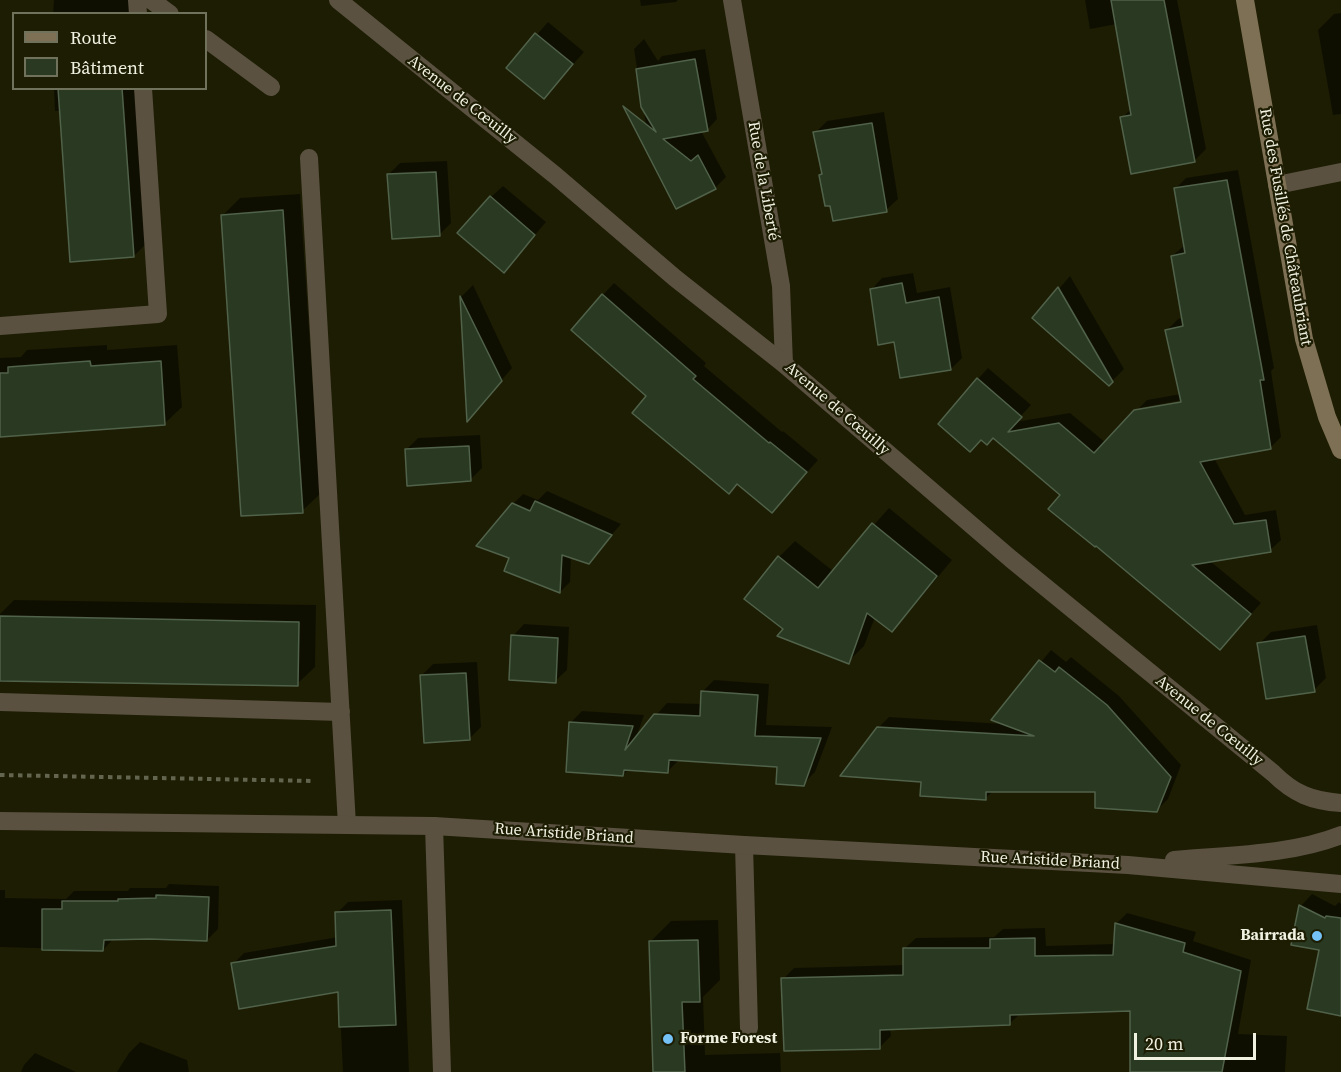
<!DOCTYPE html>
<html>
<head>
<meta charset="utf-8">
<style>
	body { margin:0 }
	#map { position:relative; width:1341px; height:1072px; overflow:hidden; background:#1d1d03; font-family:"Source Serif 4",serif }
	canvas { display:block }
	.legend { position:absolute; left:12px; top:12px; width:195px; height:78px; box-sizing:border-box; background:#1d1d03; border:2px solid #71725c; margin:0; padding:8px 10px; list-style:none; font-size:18px; color:#f0f1e1 }
	.legend li { display:flex; align-items:center; gap:12px; height:30px }
	.legend b { width:30px; border:2px solid #71725c }
	.scale { position:absolute; left:1134px; top:1033px; width:122px; height:27px; box-sizing:border-box; border:3px solid #f0f1e1; border-top:0; padding-left:8px; font-size:18px; line-height:21px; white-space:nowrap; color:#f0f1e1; -webkit-text-stroke:4px #1d1d03; paint-order:stroke }
</style>
</head>
<body>
<div id="map">
<canvas width="1341" height="1072"></canvas>
<ul class="legend">
<li><b style="height:8px;background:#7e7054"></b>Route</li>
<li><b style="height:16px;background:#293922"></b>Bâtiment</li>
</ul>
<div class="scale">20 m</div>
</div>
<script>
const ctx = document.querySelector('canvas').getContext('2d');
ctx.lineJoin = 'round';
function paint(path, color) { ctx.fillStyle = color; ctx.fill(path, 'evenodd'); }
function trace(path, color, width, dash) { ctx.strokeStyle = color; ctx.lineWidth = width; ctx.lineCap = dash ? 'butt' : 'round'; ctx.setLineDash(dash || []); ctx.stroke(path); }
function drawText(font, color, halo, rows, align = 'center') {
  ctx.font = font + ' "Source Serif 4",serif'; ctx.lineWidth = 4.5; ctx.setLineDash([]); ctx.textBaseline = 'middle'; ctx.strokeStyle = halo; ctx.fillStyle = color; for (const [text, x, y, turn = 0] of rows) {
    ctx.save(); ctx.translate(x, y); ctx.rotate((+turn || 0) * Math.PI / 180); ctx.textAlign = isNaN(turn) ? turn : align; if (halo) ctx.strokeText(text, 0, 0); ctx.fillText(text, 0, 0); ctx.restore();
  }
}
paint(new Path2D(`
	M54 0H133L134 14H53Z
	M640 0H678L676 2 641 6Z
	M1085 0H1177L1206 149 1194 161 1122 118 1132 108 1117 24 1090 29Z
	M1341 13V114L1333 115 1318 30 1334 14Z
	M548 22 584 52 544 97 508 68Z
	M644 39 658 61 662 56 705 49 717 119 707 130 701 131 726 177 715 188 651 156 634 49Z
	M54 88H140L151 239 134 256 61 111H55Z
	M884 112 898 199 886 210 832 204 815 133 827 121Z
	M447 161 451 223 439 235 389 174 400 163Z
	M1238 170 1274 368 1271 371 1281 437 1270 448 1214 458 1245 515 1276 510 1281 540 1270 550 1210 561 1261 603 1220 648 1062 495 994 436 978 379 988 368 1031 405 1015 422 1070 413 1106 443 1189 402 1188 399 1139 408 1147 400 1181 394 1167 330 1178 319 1183 318 1172 256 1185 245 1175 189 1186 178Z
	M503 186 546 222 504 271 491 197Z
	M300 194 320 494 302 511 223 215 240 198Z
	M913 273 917 293 950 287 962 358 951 369 895 340 872 289 882 278Z
	M1070 276 1124 369 1112 381 1034 318Z
	M614 283 706 363 704 366 782 432 783 431 818 460 783 500 738 483 729 492 648 396 603 295Z
	M473 285 512 368 468 419 461 297Z
	M107 345V350L177 345 182 407 164 424 0 435V358L21 357 27 350Z
	M480 435 482 468 470 480 406 450 418 438Z
	M547 491 621 524 588 562 571 556 570 582 560 592 511 557 513 504 523 494 538 500Z
	M889 508 952 560 907 614 891 630 875 617 864 646 848 662 785 629 746 598 779 557 795 541 833 571Z
	M14 600 316 605 315 667 297 684 0 679V614Z
	M524 624 569 627 567 670 555 681 513 636Z
	M1317 625 1326 678 1314 690 1259 644 1271 632Z
	M1051 650 1066 662 1071 657 1119 696 1181 765 1168 799 1157 810 1096 791 994 790 985 799 923 780 878 728 889 717 1004 724 994 719Z
	M477 662 481 727 469 739 421 676 433 664Z
	M714 680 769 684 766 725 832 727 815 772 803 784 779 765 679 760 667 772 629 769 623 775 571 722 582 711 644 715 636 738 667 703 702 704 703 691Z
	M169 884 219 886 218 929 207 940 114 938 103 950 0 947V890H5V898L66 899 74 891H128L130 888H166Z
	M1312 894 1335 906 1339 902 1341 904V1014L1321 949 1293 944 1301 906Z
	M402 900 409 1072H343L339 990 233 964 244 953 338 937 337 913 348 902Z
	M1127 913 1196 932 1193 941 1251 960 1238 1034 1287 1036 1285 1072H1131L1132 1010 1021 1013 1009 1024 890 1028 891 1036 880 1047 783 979 794 968 905 965 904 949 916 938 994 937 1003 929 1045 928 1046 946 1115 944 1116 924Z
	M718 920 720 980 703 997 705 1055 780 1053 781 1072H654L650 942 671 921Z
	M140 1042 187 1060 189 1072H117L129 1053Z
	M35 1053 76 1072H21L24 1065Z`), '#0007');
const building = new Path2D(`
	M1111 0H1164L1195 162 1131 174 1120 117 1131 115Z
	M535 33 573 64 544 99 506 68Z
	M695 59 708 131 663 139 691 161 698 155 716 189 676 209 623 106 656 132 641 107 636 69Z
	M58 88H122L134 257 70 262Z
	M872 123 887 212 833 221 830 206H825L819 175 822 174 813 132Z
	M436 172 440 236 392 239 387 174Z
	M1227 180 1264 380H1260L1271 449 1200 462 1234 524 1266 520 1271 552 1192 565 1251 614 1220 650 1096 546 1095 547 1048 509 1060 495 993 438 987 445 981 440 970 452 938 424 977 378 1022 417 1008 432 1059 423 1094 453 1134 410 1181 402 1165 330 1183 326 1171 256 1185 253 1174 188Z
	M490 196 535 235 504 273 457 233Z
	M283 210 303 513 241 516 221 215Z
	M902 283 906 303 939 297 951 370 900 378 894 342 878 345 870 289Z
	M1058 287 1113 382 1109 386 1032 318Z
	M602 294 696 376 693 379 769 443 770 442 807 472 772 513 737 484 729 494 632 413 646 396 571 330Z
	M460 296 502 381 467 422Z
	M90 361 91 366 161 361 165 425 0 437V373H8V367Z
	M469 446 471 481 407 486 405 449Z
	M535 501 612 535 589 564 562 555 560 593 504 571 509 558 476 546 512 503 530 511Z
	M872 523 937 576 892 632 867 613 849 664 777 636 783 629 744 599 778 556 818 588Z
	M0 616 299 622 298 686 0 681Z
	M511 635 558 638 556 683 509 680Z
	M1305 636 1315 692 1266 699 1257 643Z
	M1039 660 1055 672 1059 667 1107 705 1171 777 1157 812 1095 808V792H986V800L920 796 921 782 840 776 877 727 1034 736 991 720Z
	M466 673 470 740 424 743 420 675Z
	M701 691 758 695 755 736 821 738 804 786 776 784 777 767 669 760 668 773 624 770 623 776 566 772 569 722 633 726 625 750 654 714 700 716Z
	M156 895 209 897 207 941 149 939 104 940 103 951 42 950V909H62V901H118V899L156 898Z
	M1299 905 1325 918 1326 916 1341 918V1016L1307 1009 1319 950 1291 945Z
	M391 910 396 1025 339 1027 338 992 239 1009 231 963 336 946 335 912Z
	M1115 923 1185 943 1183 952 1241 971 1222 1072H1130V1011L1010 1015V1025L880 1030V1049L784 1051 781 978 903 975V948H990V939L1035 938V956L1113 955Z
	M698 940 700 1002H682L685 1072H653L649 941Z`);
paint(building, '#293922');
trace(building, '#51624a', 1.5);
trace(new Path2D(`
	M0 775 314 781`), '#64654e', 4, [4.5, 4.5]);
trace(new Path2D(`
	M137 0 138 14
	M151 0 170 14
	M206 39 271 87
	M309 158 347 825
	M1277 185 1341 172
	M0 326 158 314 143 88
	M0 702 341 712
	M744 845 749 1028`), '#5a5140', 18);
trace(new Path2D(`
	M732 0 781 286 784 364
	M434 826 442 1072`), '#5a5140', 18);
trace(new Path2D(`
	M338 0 556 176 675 278 784 364 1011 559 1273 773C1294 794 1312 801 1341 803
	M0 821 434 826 744 845 1128 865 1341 884
	M1174 860C1227 855 1291 855 1341 835`), '#5a5140', 18);
trace(new Path2D(`
	M1245 0 1304 339 1327 417 1341 450`), '#7e7054', 18);
for (const [x, y, r, color] of [
	[1317,936,6,"#73c1f5"],
	[668,1039,6,"#73c1f5"]
]) { const dot = new Path2D(); dot.arc(x, y, r, 0, 2 * Math.PI); ctx.fillStyle = color; ctx.fill(dot); trace(dot, '#1d1d03', 2); }
drawText('16px', '#f0f1e1', '#1d1d03', [
	["Avenue de Cœuilly",462,100,38],
	["Rue de la Liberté",763,181,80],
	["Rue des Fusillés de Châteaubriant",1285,227,80],
	["Avenue de Cœuilly",837,409,41],
	["Avenue de Cœuilly",1209,721,39],
	["Rue Aristide Briand",564,834,4],
	["Rue Aristide Briand",1050,861,3]
]);
drawText('bold 16px', '#f0f1e1', '#1d1d03', [
	["Bairrada",1305,936],
	["Forme Forest",680,1039,"left"]
], 'right');
</script>
</body>
</html>
